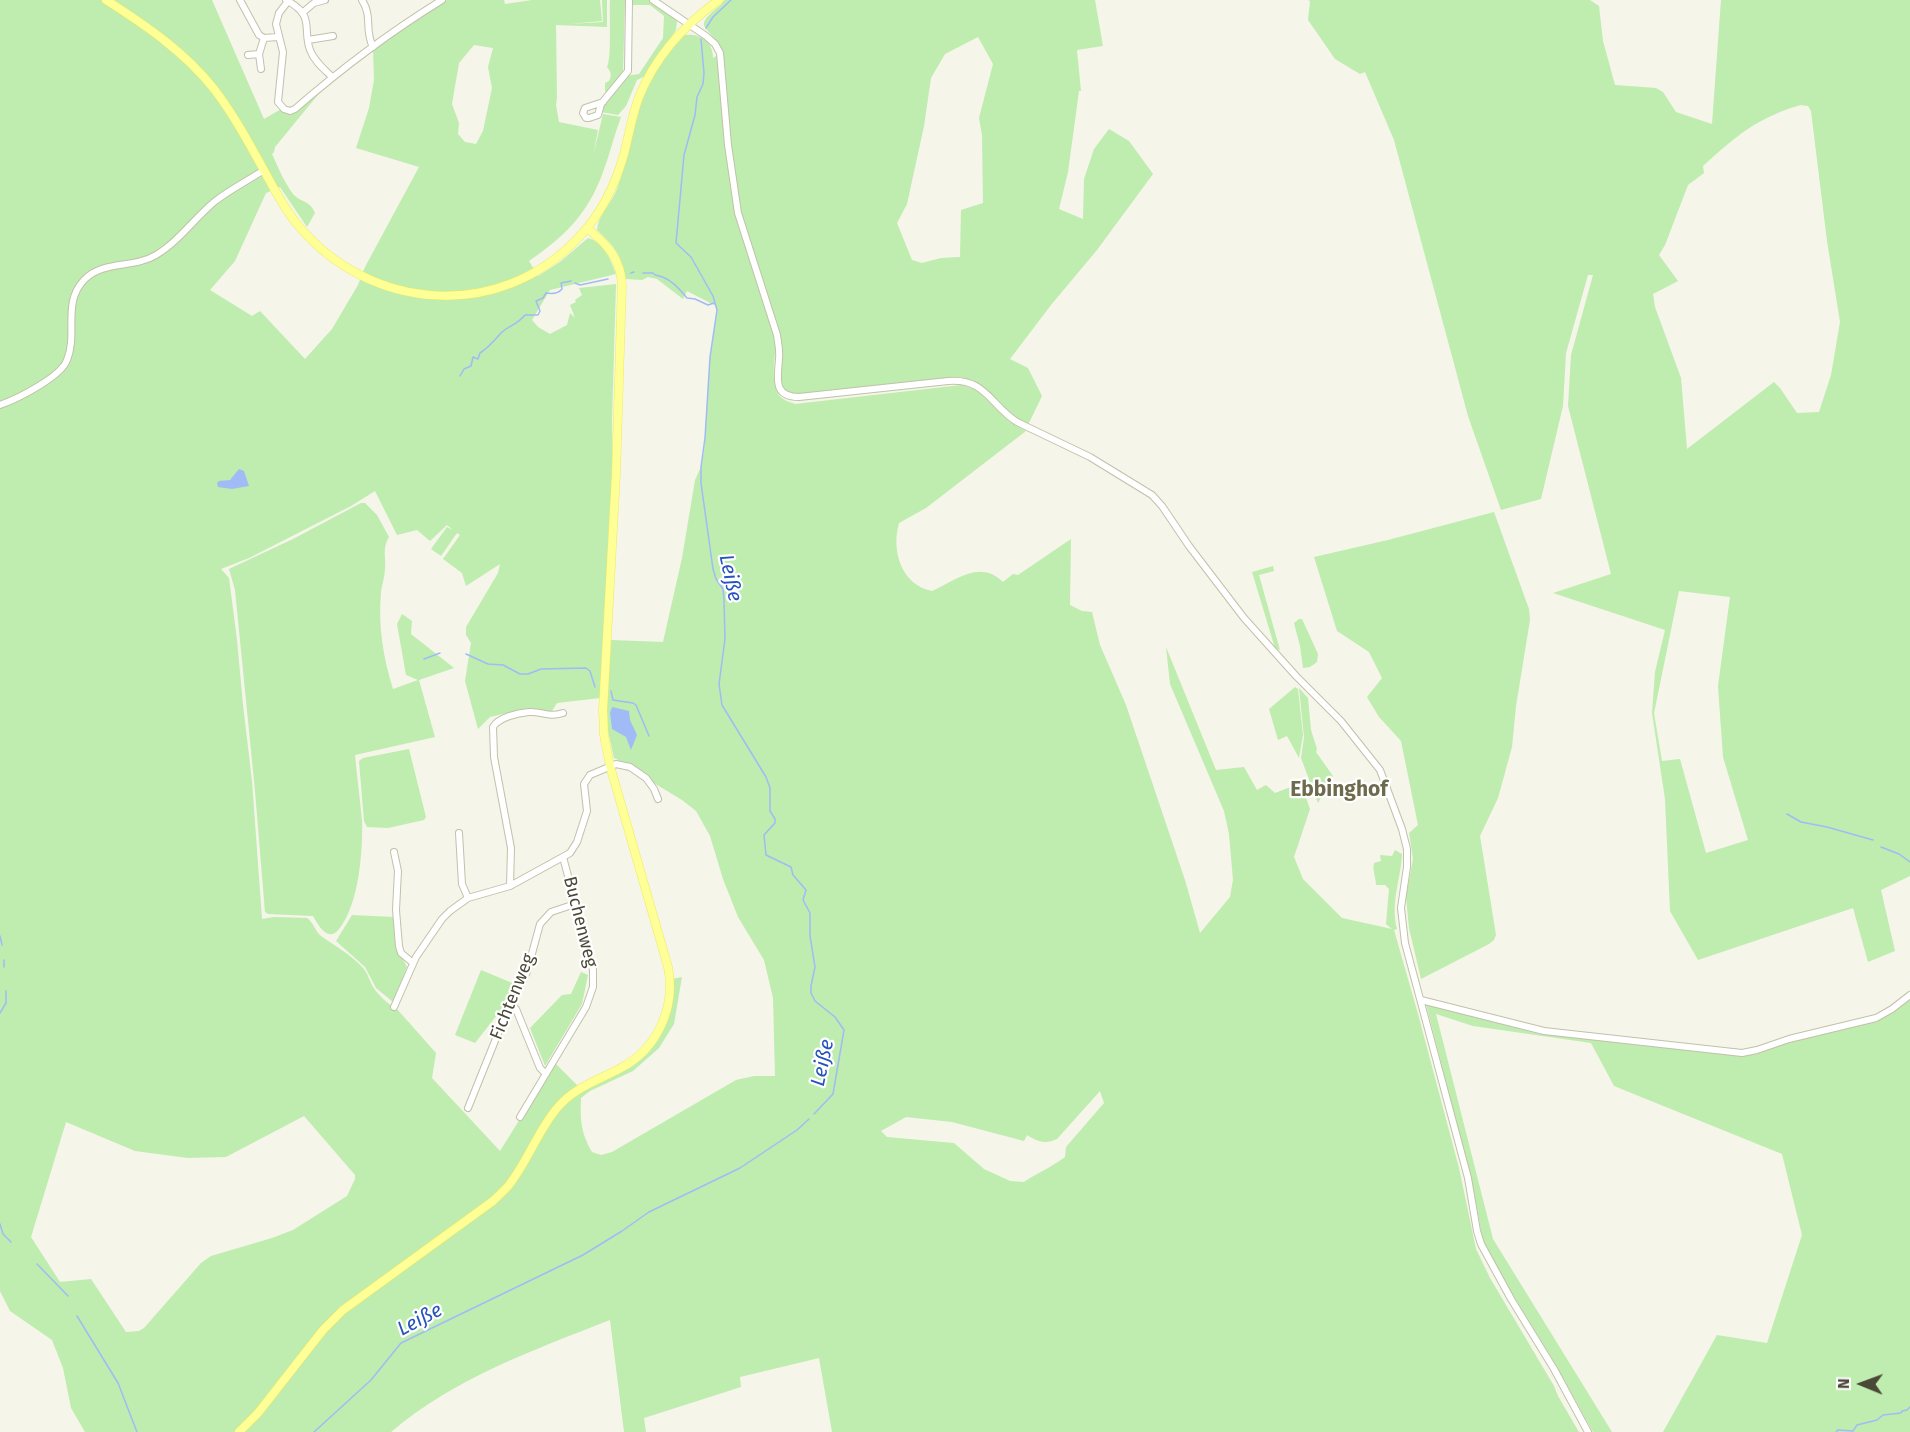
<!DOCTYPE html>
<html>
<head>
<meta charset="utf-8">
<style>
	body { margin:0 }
	#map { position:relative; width:1910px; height:1432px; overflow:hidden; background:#f5f5e9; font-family:"Fira Sans",sans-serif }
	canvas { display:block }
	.north { position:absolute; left:1832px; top:1354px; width:60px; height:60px; -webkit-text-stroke:4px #fff; paint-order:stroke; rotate:271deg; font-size:16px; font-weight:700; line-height:24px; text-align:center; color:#4a4836 }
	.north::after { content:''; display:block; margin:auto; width:21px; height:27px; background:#4a4836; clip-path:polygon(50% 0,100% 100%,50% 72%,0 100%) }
</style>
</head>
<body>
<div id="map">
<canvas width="1910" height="1432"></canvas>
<div class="north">N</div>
</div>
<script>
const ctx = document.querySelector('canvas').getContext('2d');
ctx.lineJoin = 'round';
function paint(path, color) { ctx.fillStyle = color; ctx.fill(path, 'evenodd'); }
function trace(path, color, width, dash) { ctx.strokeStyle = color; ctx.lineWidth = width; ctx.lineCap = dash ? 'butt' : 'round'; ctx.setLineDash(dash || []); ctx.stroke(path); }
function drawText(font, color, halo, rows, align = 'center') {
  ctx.font = font + ' "Fira Sans",sans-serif'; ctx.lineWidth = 4.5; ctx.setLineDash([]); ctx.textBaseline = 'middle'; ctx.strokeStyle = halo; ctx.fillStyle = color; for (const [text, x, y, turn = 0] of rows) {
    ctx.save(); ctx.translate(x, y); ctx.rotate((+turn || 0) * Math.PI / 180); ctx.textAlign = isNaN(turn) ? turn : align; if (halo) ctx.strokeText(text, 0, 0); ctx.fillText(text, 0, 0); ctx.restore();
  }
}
paint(new Path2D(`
	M0 0H212L264 119 283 108 291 112 320 90 321 91 275 147 274 152 272 154C278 167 284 182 293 194 301 203 310 200 315 213L307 227 280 187 266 193 235 261 210 290 252 316 260 311 305 359 332 329 358 285 365 267 419 167 356 148 369 108 374 80 373 50 447 0H504L505 4 532 0H600L602 21 569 24 603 22 602 0H607V27L556 25 557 98 556 105 559 122 598 130 593 156 603 114 621 117C614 135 610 154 603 172 588 214 565 236 529 261L538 276 560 262 588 238C605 243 610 259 616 274L550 290 532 320 538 327 550 334 567 325 570 313 575 318 570 305 576 302 575 300 582 295 579 288 616 284 612 419 613 486 600 698 557 703 552 711H544L528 708 490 717 478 729 465 681 471 643 466 635V627L498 573 500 564 466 586 462 573 443 559 460 535 457 533 441 556 431 549 447 527 453 530 447 525 430 541 417 530 397 535 375 491 351 506 249 558 221 569 229 578 237 640 243 705 252 781 262 919 274 917 307 918C314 923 315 931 321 936 335 946 350 954 362 967 368 973 369 980 373 987 378 995 389 1005 397 1009L436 1053 432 1078 500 1151 555 1063 579 1087C595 1080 615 1076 631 1067 662 1048 672 1014 672 979L682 977 674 1024 659 1048 633 1071 590 1091 581 1098C580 1120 581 1133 592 1152L601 1155 612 1152 736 1080 754 1076H775L773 998 764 960 738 917 723 879 710 836 696 811 682 800 634 771 636 768 614 758 606 722 611 640 663 642 682 558 695 480 701 467 704 452 710 357 717 310 716 306 687 291 683 299 657 279 648 277 642 280 626 279C620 253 616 248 597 230 598 215 611 204 617 189 627 162 630 132 640 105 649 78 665 56 684 35 700 33 713 41 713 58L721 53C714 23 686 32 722 4V2L725 0H1095L1103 46 1077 50 1081 91H1079L1068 172 1059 209 1083 219 1084 179 1094 149 1109 129 1129 141 1153 174 1097 250 1051 305 1010 359 1028 368 1042 396 1027 427 1010 416 983 386 960 377 797 396 783 390 780 382 782 346 778 329C777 346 767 387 782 398 785 401 791 402 795 404L961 385 977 390 1010 422 1026 431 926 508 899 523C891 550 901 585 932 591 956 580 980 559 1003 582L1013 574 1018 575 1071 539 1070 605 1082 611 1092 612 1100 645 1126 705 1185 880 1200 933 1230 897 1233 880 1229 834 1224 811 1170 684 1166 647 1216 770 1244 767 1257 790 1266 785 1275 793 1301 783 1310 809 1294 857 1303 879 1342 918 1392 929 1386 924 1389 889 1385 885H1376C1376 878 1372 869 1374 863L1381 861 1380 855 1392 856 1395 850 1402 854C1401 879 1390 903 1397 929L1394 930 1418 1014 1459 1168 1476 1249 1490 1278 1554 1386 1558 1396 1579 1432H832L819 1358 740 1377 741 1387 644 1418 646 1432H624L610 1320C534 1350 454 1378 391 1432H85L71 1408 63 1368 52 1340 10 1311 0 1291ZM978 37 993 64 979 118 982 135 983 203 961 210 960 257 941 258 922 263 912 260 897 223 907 204 924 126 931 78 945 54ZM474 45 493 48 488 67 492 88 483 131 476 144 465 142 458 134 459 123 452 104 459 63ZM1100 1091 1104 1103 1066 1147 1065 1157C1052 1167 1037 1173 1024 1182L1010 1181 984 1169 954 1143 887 1137 881 1131 906 1117 952 1122 1024 1141 1027 1135C1037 1141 1045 1145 1057 1139ZM304 1116 355 1175V1179L347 1196 293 1230 272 1238 211 1256 201 1263 144 1328 139 1331 126 1332 91 1279 60 1282 31 1237 66 1122 135 1151 188 1158 226 1157Z
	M610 0H625L623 74 608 91 605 92V83L609 81C612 75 611 72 607 67 612 58 609 13 610 0Z
	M632 0H650L677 21 676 30 645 76 637 80 626 106 618 115 601 112 604 106 625 76 639 74 663 38 664 16 650 5H632Z
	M1308 0H1590L1599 6 1603 41 1615 85 1656 88 1663 92 1676 112 1712 124 1721 0H1910V876L1881 890 1895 951 1868 962 1853 908 1698 960 1670 911 1665 799 1652 713 1655 672 1665 630 1553 593 1611 574 1568 406 1571 355 1593 275H1588L1566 353 1563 406 1541 499 1501 510 1468 416 1394 140 1365 72 1360 74 1335 59 1308 20 1310 1ZM1801 105 1808 106 1811 111 1827 241 1840 322 1831 375 1819 412 1797 413 1780 388 1774 382 1687 449 1681 378 1655 307 1653 294 1678 281 1659 255 1665 245 1688 185 1704 173 1703 166C1736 136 1758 117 1801 105ZM1679 591 1730 597 1718 686 1723 757 1748 840 1706 853 1680 759 1662 761 1654 713Z
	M361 503H365L377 515 389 537C382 549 386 555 385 568 385 576 382 584 381 592 378 626 383 657 393 689L418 680 406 675 397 624 402 614 412 621 411 634 454 668 419 680 435 737 355 755C357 777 360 799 362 821 363 850 359 905 339 929 328 943 319 926 313 916L268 914 265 912 255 791 235 590 229 569 293 539Z
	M1494 512 1529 609 1530 620 1516 706 1512 747 1498 798 1480 836 1496 935 1494 940 1489 944 1421 979 1409 928 1406 897 1413 859 1409 833 1418 825 1401 741 1379 717 1367 697 1382 678 1369 652 1337 631 1314 557 1388 540Z
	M1273 566 1274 571 1259 575 1280 650 1275 648 1252 572Z
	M1299 619H1302L1318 654 1317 662 1310 667 1303 668 1300 646 1294 623Z
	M1295 687 1298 689 1303 735 1299 758 1287 736 1278 740 1269 709Z
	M1299 688 1308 698 1311 730 1317 749 1316 752 1333 776 1318 803 1301 758 1304 737Z
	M409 749 426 817 424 820 388 828 367 827 364 821 359 761 363 758Z
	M352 915 394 917 398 950 407 967 393 1002 376 988 365 967 336 941Z
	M481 970 517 985 508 1001 475 1043 455 1035Z
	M581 972 588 975 582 1004 545 1066 530 1028 562 995 571 994Z
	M1910 998V1432H1663L1717 1335 1767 1343 1802 1235 1782 1154 1614 1086 1591 1043 1473 1026 1436 1014 1493 1239 1612 1432H1593L1556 1365 1494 1264 1483 1242 1474 1192 1426 1004 1539 1034 1737 1055 1876 1020Z`), '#bfecaf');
paint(new Path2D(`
	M239 469 244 471 249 486 232 489 218 487 217 483 219 481 230 480Z
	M612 707 629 711 630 720 637 735 631 750 626 737 612 729 610 713Z`), '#a1bbf6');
trace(new Path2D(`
	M706 28 713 17 731 0
	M701 39 704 73 703 84 697 97 695 115 684 155 676 243 691 257 713 296 717 310 710 357 705 438 701 467V483L713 569 716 579 723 589 724 600 725 639 719 684 722 705 766 777 770 788V811L775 819V823L764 835 766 855 791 867 793 875 806 890 803 900 810 913V936L815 967 811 986V993L815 1001 835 1017 844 1030 833 1094 814 1114
	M631 273 634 272
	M643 273H653L655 275C669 277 678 287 687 298L695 299 708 305 714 303
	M575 283 580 285 608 279
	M460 376 464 369 471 366 473 357 478 359 480 353C488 348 495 340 501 333 508 326 517 325 525 315H538L540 311 536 301 543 298 546 293C552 294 558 294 562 289L561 283 571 281
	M466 654 488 664 503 665 520 674H528L541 669 586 668 590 671 595 687
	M424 659 440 653
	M611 691 613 700 633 703 636 705 649 736
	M1787 814 1801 822 1827 827 1873 840
	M1881 847 1899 854 1910 862
	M0 936 2 945
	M4 960V967
	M0 1013 6 1003V991
	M0 1224 3 1234 11 1242
	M37 1264 68 1296
	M77 1316 118 1383 137 1432
	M314 1432 371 1380 401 1343 583 1255 622 1231 649 1212 740 1168 797 1130 809 1119
	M1836 1432 1838 1430 1853 1431 1857 1425 1877 1420 1883 1415 1901 1413 1902 1411 1907 1410 1910 1407`), '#a1bbf6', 1.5);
const minor = new Path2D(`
	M240 0 259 35 264 38 278 37
	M286 0C316 16 302 28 310 50 314 61 324 69 332 77
	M289 0 279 13 276 24 283 52 278 102 284 109 290 111 295 109C341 69 390 32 442 0
	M362 0C373 17 364 30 373 47
	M653 0 706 36 715 44 720 53 728 145 738 213 777 335C778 343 780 350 779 359 778 377 772 397 799 397L948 381C986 378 990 405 1017 422L1090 457 1152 495 1162 506 1189 546 1244 618 1296 676 1341 721 1380 770 1402 829 1407 849V867L1401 908 1405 943 1468 1178 1477 1231 1481 1244 1511 1299 1554 1369 1588 1432
	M302 13 314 3 325 0
	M308 40 333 36
	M248 55 259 54
	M261 69 259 54 264 38
	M603 102 585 108 583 113 586 118H589L598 115 601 104 628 71 629 0
	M0 405C17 399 61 377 67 360 78 334 62 303 84 280 103 260 133 269 156 255 178 242 194 219 214 202 229 190 247 181 264 170
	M459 833 462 884 468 898
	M394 852 398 871 396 910 399 946 401 953 413 963
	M510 886 511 848 494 757 493 727C499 717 518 713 529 712 542 711 548 718 563 713
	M1421 1000 1544 1031 1742 1053 1757 1050 1789 1039 1876 1018 1892 1009 1910 995
	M511 1004 516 1009 540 1068 546 1074
	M394 1007 416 957 442 919 450 911 468 898 510 886 570 853 577 842 587 811 584 784 590 775 616 764 630 767 646 778 654 789 658 799
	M468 1108 503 1021 527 972 540 924 551 912 575 904
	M520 1117 586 1007 593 987V970L563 857`);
const major = new Path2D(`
	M106 0C145 25 185 52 214 89 234 115 250 145 266 174 275 191 284 208 297 224 369 312 500 322 579 237 601 214 616 183 624 154 629 135 632 115 639 97 655 57 684 25 719 0
	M239 1432 258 1413 323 1330 343 1310 493 1201C498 1196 504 1191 509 1185 528 1161 538 1130 558 1107 575 1087 599 1080 621 1068 658 1048 676 1007 668 967L610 766 604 735 603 710 616 474 622 285C621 259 607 244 587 228`);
trace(minor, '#c2c1aa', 8);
trace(major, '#edeb5f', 9);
trace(minor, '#fff', 6);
trace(major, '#ffff98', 8);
drawText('18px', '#4a4836', '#fff', [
	["Buchenweg",580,922,76],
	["Fichtenweg",513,997,-68]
]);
drawText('italic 20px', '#2653bf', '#fff', [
	["Leiße",730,578,78],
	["Leiße",823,1063,-78],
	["Leiße",420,1320,-28]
]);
drawText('bold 21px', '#6e6a4d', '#fff', [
	["Ebbinghof",1339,790]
]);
</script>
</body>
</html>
